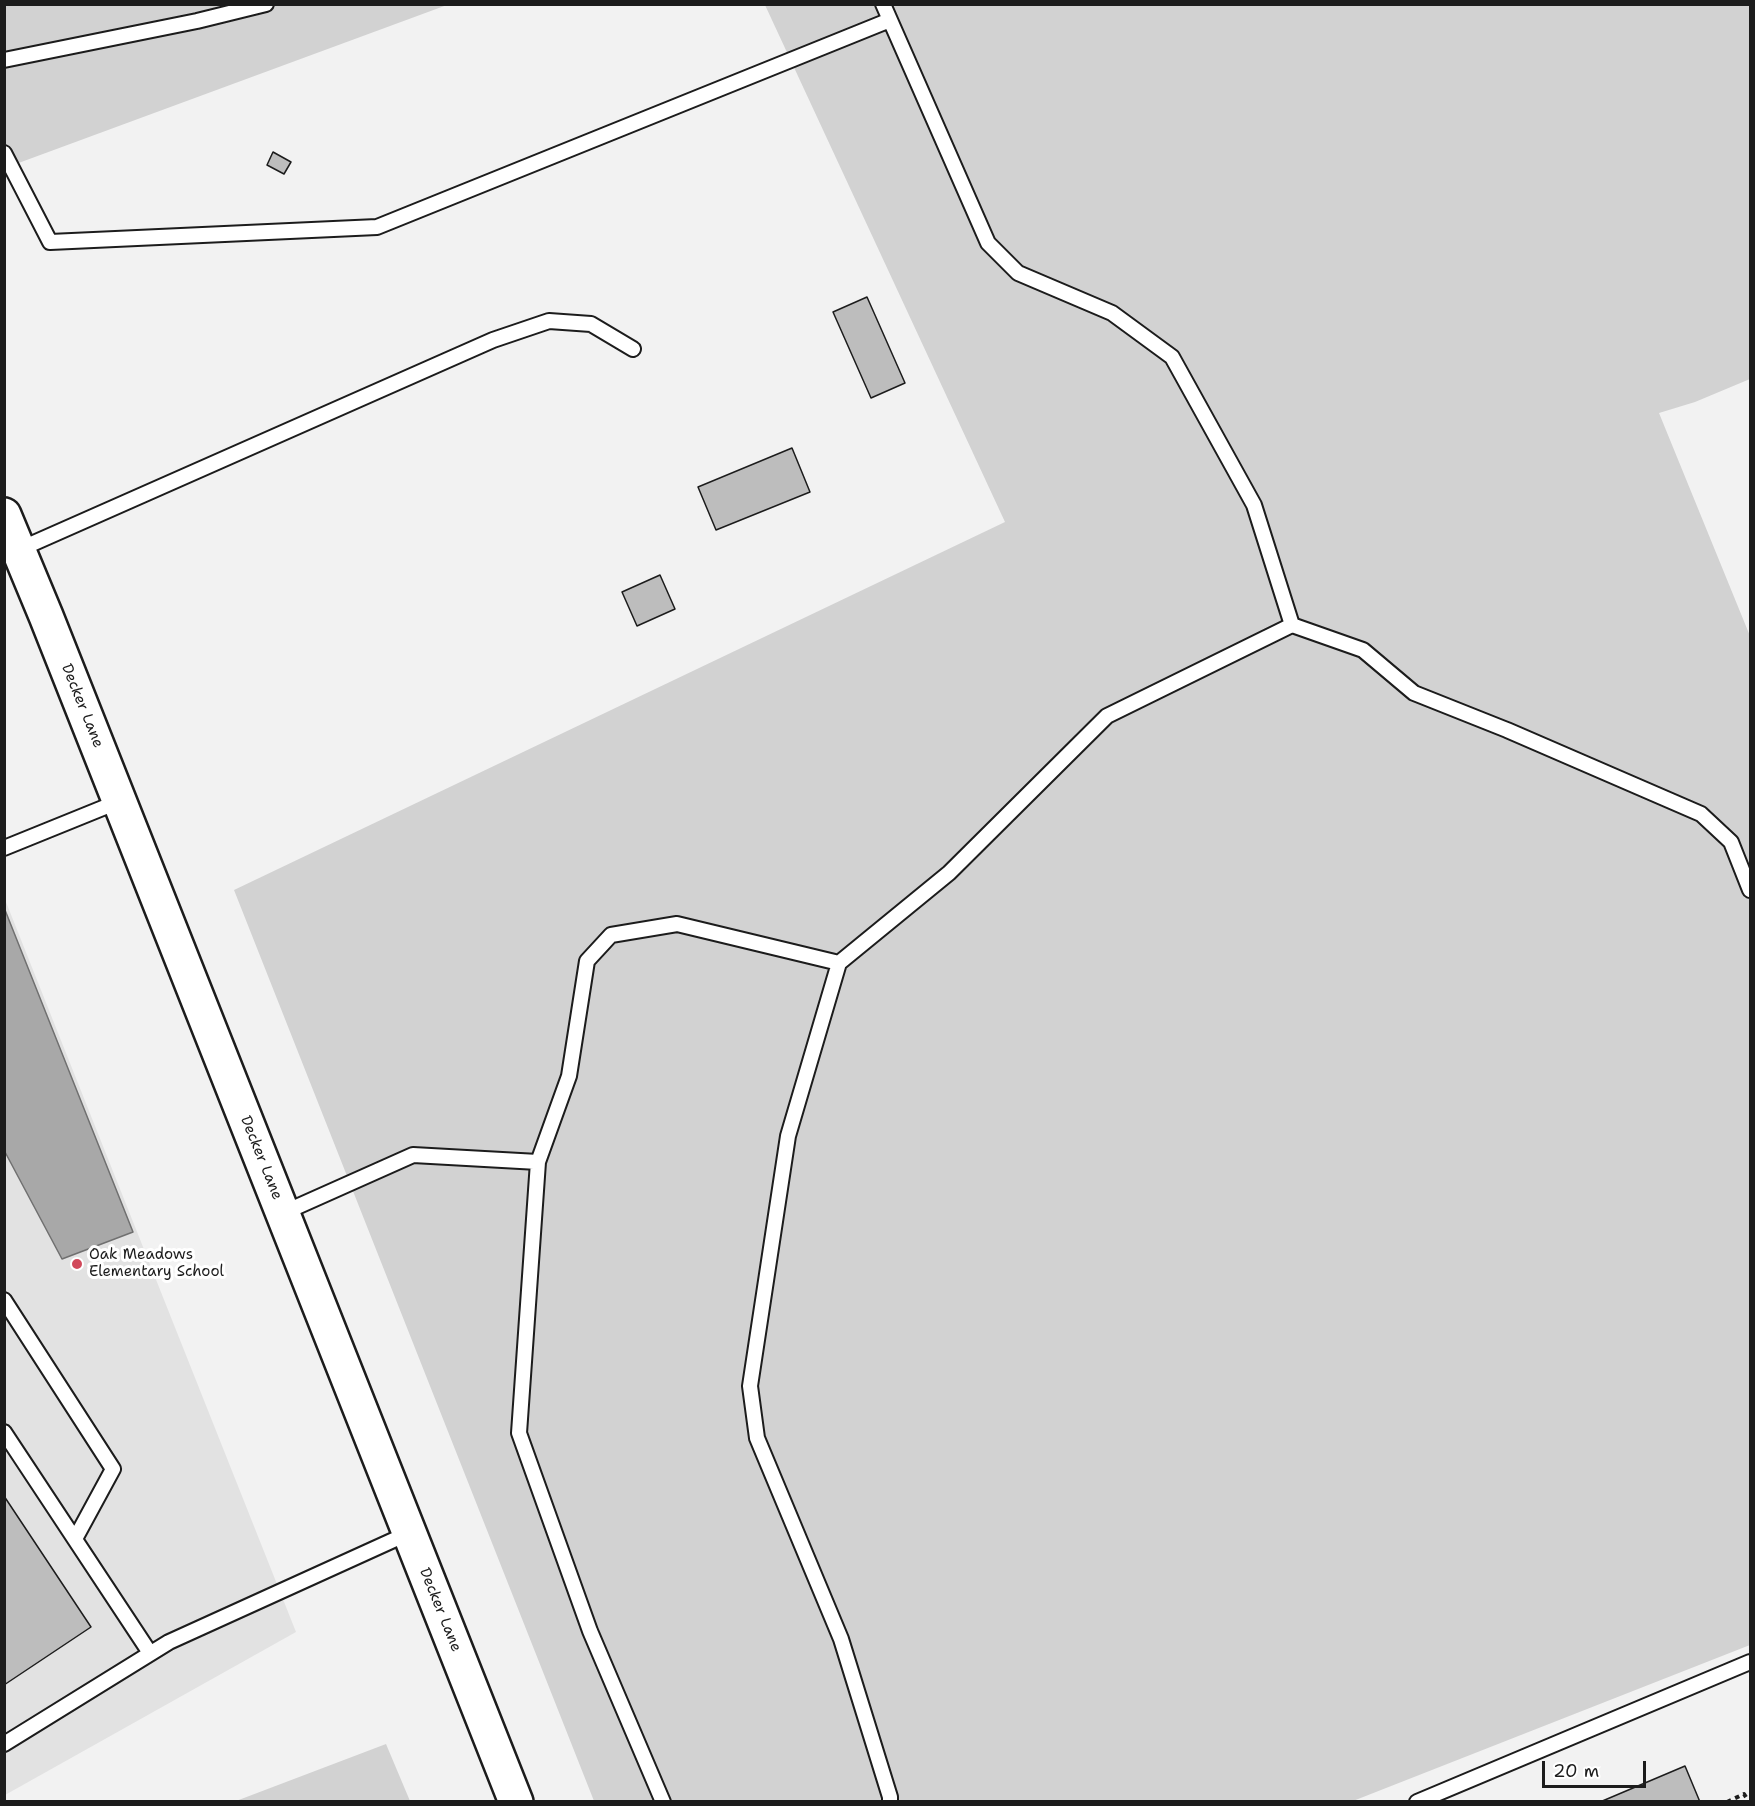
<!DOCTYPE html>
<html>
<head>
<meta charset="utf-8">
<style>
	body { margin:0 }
	#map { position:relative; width:1755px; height:1806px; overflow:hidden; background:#f2f2f2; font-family:"Shantell Sans",sans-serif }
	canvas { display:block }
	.frame { position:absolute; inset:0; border:6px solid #1c1c1c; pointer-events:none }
	.scale { position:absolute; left:1542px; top:1761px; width:104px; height:27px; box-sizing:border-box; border:3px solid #1c1c1c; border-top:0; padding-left:8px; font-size:18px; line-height:21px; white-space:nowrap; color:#1c1c1c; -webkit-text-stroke:4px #fff; paint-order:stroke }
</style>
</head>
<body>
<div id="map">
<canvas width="1755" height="1806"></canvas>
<div class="frame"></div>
<div class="scale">20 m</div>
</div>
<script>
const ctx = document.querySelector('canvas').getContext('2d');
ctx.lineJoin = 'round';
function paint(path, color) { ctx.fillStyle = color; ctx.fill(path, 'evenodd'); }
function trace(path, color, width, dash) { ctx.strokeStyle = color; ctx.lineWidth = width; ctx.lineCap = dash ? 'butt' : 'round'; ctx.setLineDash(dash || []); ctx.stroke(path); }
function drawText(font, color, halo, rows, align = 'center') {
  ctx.font = font + ' "Shantell Sans",sans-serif'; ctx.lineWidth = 6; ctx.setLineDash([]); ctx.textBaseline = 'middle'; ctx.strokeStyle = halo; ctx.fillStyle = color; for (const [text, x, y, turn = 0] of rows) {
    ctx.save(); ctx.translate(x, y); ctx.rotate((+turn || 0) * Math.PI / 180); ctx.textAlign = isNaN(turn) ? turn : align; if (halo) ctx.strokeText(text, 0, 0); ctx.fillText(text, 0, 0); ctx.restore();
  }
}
paint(new Path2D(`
	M4 897 296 1632 5 1795H4Z`), '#e2e2e2');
paint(new Path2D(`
	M5 5H447L5 168Z
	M765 5H1750V379L1695 402 1659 413 1750 636V1645L1353 1801H594L234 890 1005 522Z
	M386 1744 410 1801H236Z`), '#d2d2d2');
const water = new Path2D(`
	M5 910 133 1232 62 1259 5 1152Z`);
paint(water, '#a8a8a8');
trace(water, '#707070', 1.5);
const building = new Path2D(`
	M273 152 291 162 284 174 267 165Z
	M867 297 905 383 871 398 833 312Z
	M792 448 810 492 716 530 698 487Z
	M660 575 675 609 637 626 622 592Z
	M4 1496 91 1627 4 1685Z
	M1685 1766 1700 1802H1600Z`);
paint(building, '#bdbdbd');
trace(building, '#1c1c1c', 1.5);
const lane = new Path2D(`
	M883 4 988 243 1018 273 1112 313 1172 357 1254 505 1292 625 1107 716 949 873 839 963 788 1136 750 1386 757 1438 841 1639 890 1797V1802
	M4 60 197 21 266 4
	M4 153 50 242 377 227 890 20
	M18 550 493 340 549 321 591 324 633 349
	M1292 625 1363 650 1414 693 1507 730 1701 814 1731 842 1750 890
	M4 848 120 801
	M283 1213 413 1155 538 1162
	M4 1300 113 1469 75 1539
	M4 1432 150 1653
	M4 1744 169 1642 409 1533
	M663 1802 590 1631 519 1433 538 1162 569 1076 587 961 611 935 677 924 839 963
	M1417 1802 1750 1662`);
const secondary = new Path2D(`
	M4 515 46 616 516 1802`);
trace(lane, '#1c1c1c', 18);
trace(secondary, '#1c1c1c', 38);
trace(new Path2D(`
	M1727 1802 1744 1794 1749 1802`), '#1c1c1c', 4, [4.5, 4.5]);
trace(lane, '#fff', 14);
trace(secondary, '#fff', 33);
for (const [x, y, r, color] of [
	[77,1264,6,"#d1495b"]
]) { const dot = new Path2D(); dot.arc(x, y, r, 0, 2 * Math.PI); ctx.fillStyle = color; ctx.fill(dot); trace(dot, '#fff', 2); }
drawText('15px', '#1c1c1c', '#fff', [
	["Decker Lane",82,706,68],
	["Decker Lane",261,1158,68],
	["Decker Lane",440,1610,68]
]);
drawText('15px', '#1c1c1c', '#fff', [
	["Oak Meadows",89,1255],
	["Elementary School",89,1272]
], 'left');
</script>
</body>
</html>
